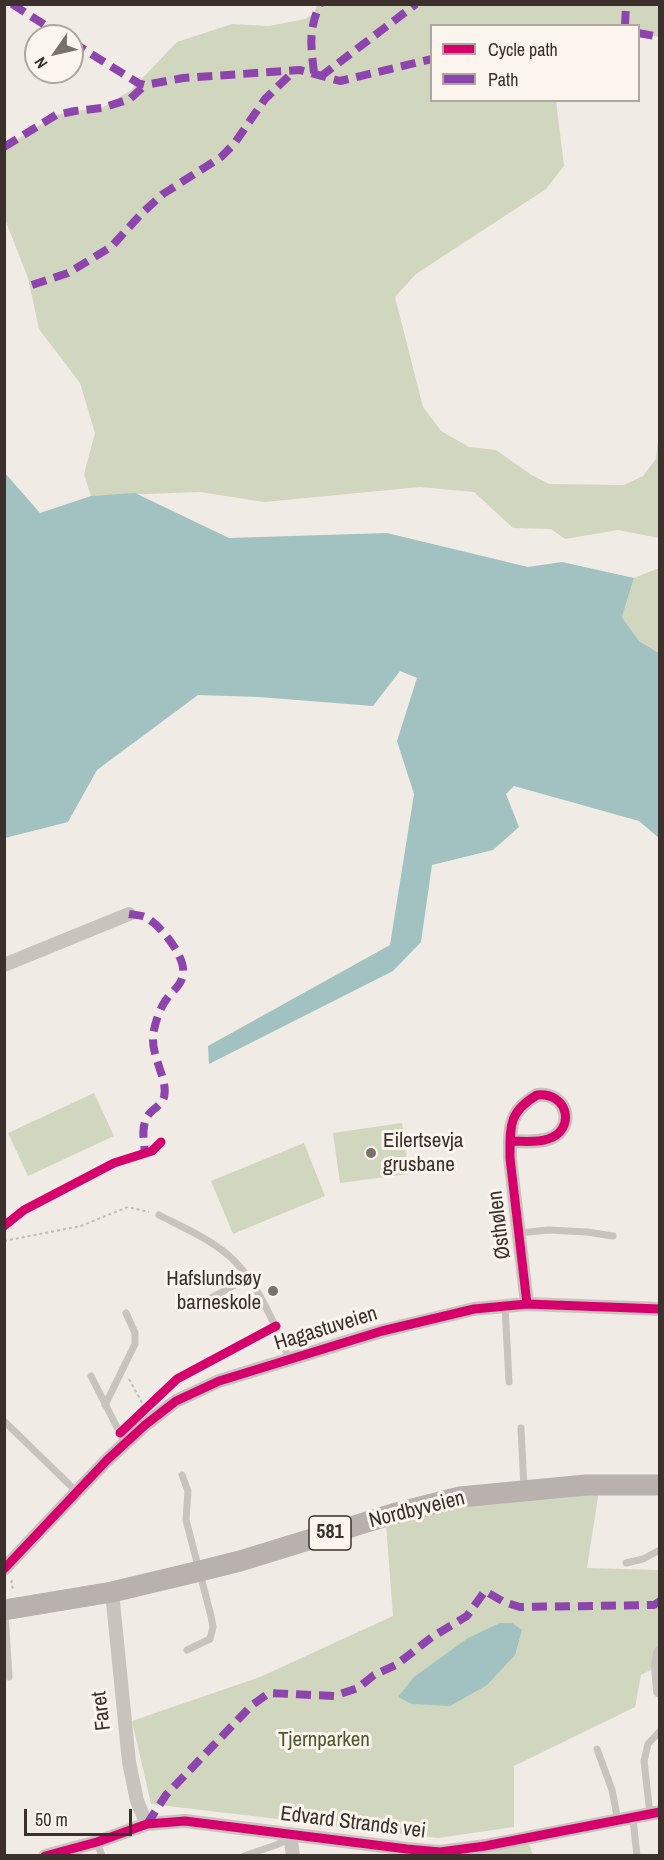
<!DOCTYPE html>
<html>
<head>
<meta charset="utf-8">
<style>
	body { margin:0 }
	#map { position:relative; width:664px; height:1860px; overflow:hidden; background:#f0ebe5; font-family:"Archivo Narrow",sans-serif }
	canvas { display:block }
	.frame { position:absolute; inset:0; border:6px solid #3b302b; pointer-events:none }
	.legend { position:absolute; left:430px; top:24px; width:210px; height:78px; box-sizing:border-box; background:#fbf5ee; border:2px solid #aea6a0; margin:0; padding:8px 10px; list-style:none; font-size:18px; color:#3b302b }
	.legend li { display:flex; align-items:center; gap:12px; height:30px }
	.legend b { width:30px; border:2px solid #aea6a0 }
	.north { position:absolute; left:24px; top:24px; width:60px; height:60px; box-sizing:border-box; background:#fbf5ee; border:2px solid #aea6a0; border-radius:50%; rotate:236deg; font-size:16px; font-weight:700; line-height:24px; text-align:center; color:#3b302b }
	.north::after { content:''; display:block; margin:auto; width:21px; height:27px; background:#7a716c; clip-path:polygon(50% 0,100% 100%,50% 72%,0 100%) }
	.scale { position:absolute; left:24px; top:1809px; width:108px; height:27px; box-sizing:border-box; border:3px solid #3b302b; border-top:0; padding-left:8px; font-size:18px; line-height:21px; white-space:nowrap; color:#3b302b; -webkit-text-stroke:4px #fbf5ee; paint-order:stroke }
</style>
</head>
<body>
<div id="map">
<canvas width="664" height="1860"></canvas>
<div class="frame"></div>
<ul class="legend">
<li><b style="height:8px;background:#d6006c"></b>Cycle path</li>
<li><b style="height:8px;background:#8e44ad"></b>Path</li>
</ul>
<div class="north">N</div>
<div class="scale">50 m</div>
</div>
<script>
const ctx = document.querySelector('canvas').getContext('2d');
ctx.lineJoin = 'round';
function paint(path, color) { ctx.fillStyle = color; ctx.fill(path, 'evenodd'); }
function trace(path, color, width, dash) { ctx.strokeStyle = color; ctx.lineWidth = width; ctx.lineCap = dash ? 'butt' : 'round'; ctx.setLineDash(dash || []); ctx.stroke(path); }
function drawText(font, color, halo, rows, align = 'center') {
  ctx.font = font + ' "Archivo Narrow",sans-serif'; ctx.lineWidth = 6; ctx.setLineDash([]); ctx.textBaseline = 'middle'; ctx.strokeStyle = halo; ctx.fillStyle = color; for (const [text, x, y, turn = 0] of rows) {
    ctx.save(); ctx.translate(x, y); ctx.rotate((+turn || 0) * Math.PI / 180); ctx.textAlign = isNaN(turn) ? turn : align; if (halo) ctx.strokeText(text, 0, 0); ctx.fillText(text, 0, 0); ctx.restore();
  }
}
paint(new Path2D(`
	M317 5H659V37L639 33 638 26H432V100L556 101 564 166 546 189 416 274 395 297 423 407 441 431 469 447 496 450 530 474 549 484 624 485 643 476 656 459 659 429V538L618 530 565 539 551 529 513 528 474 492 420 487 264 502 200 492 91 496 84 474 95 433 80 383 39 329 28 278 5 219V147L56 115 75 111 102 108 131 90 177 42 232 24 269 26 305 19 314 13Z
	M659 568V653L639 641 622 617 634 578Z
	M94 1093 114 1136 28 1176 8 1133Z
	M402 1123 409 1174 340 1183 333 1133Z
	M304 1143 325 1196 233 1234 211 1181Z
	M599 1490 587 1568 659 1570 658 1666 641 1675 635 1707 514 1766V1827L438 1838 151 1804 132 1721 260 1677 393 1616 386 1524 472 1504Z
	M529 1844 533 1855 459 1856Z`), '#d1d6bf');
paint(new Path2D(`
	M4 472 40 513 91 496 135 493 229 538 387 533 528 567 562 562 634 578 622 617 639 641 659 653V838L639 821 514 786 506 794 519 827 493 850 432 865 421 942 393 971 209 1064 208 1046 390 945 414 794 397 741 417 678 400 671 373 706 259 697 198 695 97 770 68 822 5 838Z
	M500 1623H512L522 1630 515 1655 487 1685 450 1706 412 1704 398 1697 414 1677 468 1638Z`), '#a1c2c1');
trace(new Path2D(`
	M4 1241 81 1226 128 1207 149 1212
	M129 1379 145 1408
	M12 1580 11 1584 14 1591`), '#c2bbb6', 2, [3, 3]);
trace(new Path2D(`
	M159 1215C182 1227 208 1238 228 1255 254 1276 277 1328 289 1359
	M519 1233 548 1230 587 1232 613 1236
	M505 1306 509 1382
	M194 1307 248 1278
	M91 1376 125 1443
	M105 1405 135 1344V1333L126 1313
	M4 1421 77 1492
	M521 1428 524 1488
	M182 1475 188 1491 186 1520 211 1616 213 1627 210 1639 187 1650
	M626 1563 643 1559 660 1550
	M5 1614 9 1677
	M597 1749 612 1790 618 1821
	M650 1814 644 1761 648 1744 660 1731
	M633 1819 637 1856
	M97 1842 102 1856
	M244 1856 276 1845 291 1838`), '#c9c3be', 7);
trace(new Path2D(`
	M4 965 129 914
	M510 1141C522 1141 536 1143 548 1139 576 1130 569 1092 537 1095 508 1112 510 1127 510 1158L527 1304
	M4 1569 107 1460 145 1425 176 1401 219 1381 382 1331 474 1309 527 1304 660 1309
	M112 1592 129 1762 137 1801 147 1824
	M660 1653 658 1666 660 1691
	M290 1834 293 1856
	M45 1856 97 1842 147 1824 185 1821 407 1849 440 1852 485 1846 660 1812`), '#c9c3be', 14);
trace(new Path2D(`
	M4 1610 112 1592 200 1571 240 1561 393 1514 460 1497 586 1485H660`), '#b8b1ad', 21);
trace(new Path2D(`
	M12 4 62 36
	M625 26 626 4
	M638 33 660 37
	M72 42 138 83 145 85 183 78 300 70 340 81 432 59
	M314 73C311 45 308 31 320 4
	M320 77 416 4
	M4 147 56 115 75 111 102 108 130 99 145 85
	M32 285 68 273 111 247 142 213 163 194 221 157 234 144 265 99 294 71
	M129 914C135 915 142 915 147 918 161 926 186 957 183 974 182 985 172 991 166 1000 160 1008 156 1020 154 1030 148 1053 169 1079 164 1097 162 1106 151 1109 147 1117 141 1128 144 1142 145 1153
	M147 1824 166 1795 251 1706 269 1693 334 1696 358 1688 374 1675 396 1665 432 1637 467 1616 485 1591 504 1602 520 1607 654 1605 660 1601`), '#8e44ad', 8, [15, 8]);
trace(new Path2D(`
	M510 1141C522 1141 536 1143 548 1139 576 1130 569 1092 537 1095 508 1112 510 1127 510 1158L527 1304
	M4 1226 24 1210 114 1163 152 1151 161 1142
	M120 1433 177 1379 276 1326
	M4 1569 107 1460 145 1425 176 1401 219 1381 382 1331 474 1309 527 1304 660 1309
	M45 1856 97 1842 147 1824 185 1821 407 1849 440 1852 485 1846 660 1812`), '#d6006c', 9);
for (const [x, y, r, color] of [
	[371,1153,6,"#7a716c"],
	[273,1291,6,"#7a716c"]
]) { const dot = new Path2D(); dot.arc(x, y, r, 0, 2 * Math.PI); ctx.fillStyle = color; ctx.fill(dot); trace(dot, '#fbf5ee', 2); }
for (const [x, y, w] of [
	[330,1533,42]
]) { const box = new Path2D(); box.roundRect(x - w / 2, y - 17, w, 34, 4.5); ctx.fillStyle = '#fbf5ee'; ctx.fill(box); trace(box, '#3b302b', 1.5); }
drawText('bold 20px', '#3b302b', null, [
	["581",330,1533]
]);
drawText('21px', '#3b302b', '#fbf5ee', [
	["Eilertsevja",383,1141],
	["grusbane",383,1165],
	["Hafslundsøy",261,1279,"right"],
	["barneskole",261,1303,"right"]
], 'left');
drawText('21px', '#3b302b', '#fbf5ee', [
	["Østhølen",500,1225,-97],
	["Hagastuveien",326,1329,-17],
	["Nordbyveien",417,1510,-14],
	["Faret",102,1711,-97],
	["Edvard Strands vei",353,1823,7]
]);
drawText('21px', '#4a5a2e', '#fbf5ee', [
	["Tjernparken",324,1740]
]);
</script>
</body>
</html>
